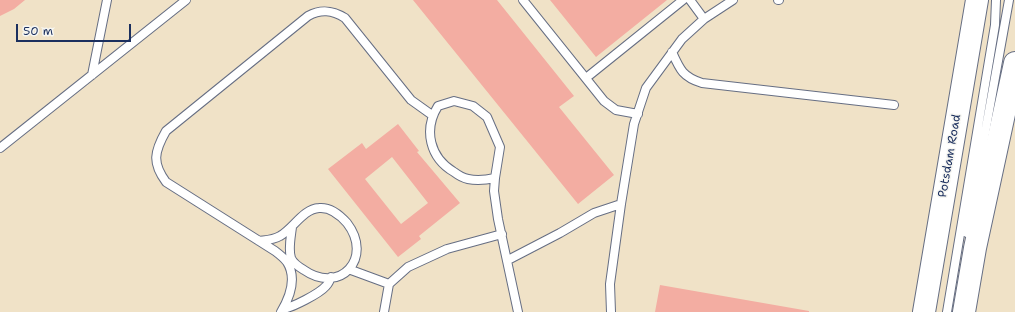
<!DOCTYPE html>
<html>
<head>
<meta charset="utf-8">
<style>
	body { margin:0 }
	#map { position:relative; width:1015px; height:312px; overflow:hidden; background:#f0e2c7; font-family:"Shantell Sans",sans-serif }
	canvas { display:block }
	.scale { position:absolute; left:16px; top:24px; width:115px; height:18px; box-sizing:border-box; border:2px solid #1b2f5e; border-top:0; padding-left:5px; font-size:12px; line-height:14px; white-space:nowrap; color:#1b2f5e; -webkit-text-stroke:3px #f6f6f2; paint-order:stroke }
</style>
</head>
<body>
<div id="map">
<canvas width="1015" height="312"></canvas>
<div class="scale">50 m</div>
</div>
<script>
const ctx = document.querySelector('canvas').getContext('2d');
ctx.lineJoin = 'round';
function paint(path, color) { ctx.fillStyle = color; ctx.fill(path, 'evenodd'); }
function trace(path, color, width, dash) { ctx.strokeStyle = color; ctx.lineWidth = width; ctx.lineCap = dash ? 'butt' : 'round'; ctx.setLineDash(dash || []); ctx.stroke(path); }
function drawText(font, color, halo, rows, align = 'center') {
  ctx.font = font + ' "Shantell Sans",sans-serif'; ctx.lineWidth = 3; ctx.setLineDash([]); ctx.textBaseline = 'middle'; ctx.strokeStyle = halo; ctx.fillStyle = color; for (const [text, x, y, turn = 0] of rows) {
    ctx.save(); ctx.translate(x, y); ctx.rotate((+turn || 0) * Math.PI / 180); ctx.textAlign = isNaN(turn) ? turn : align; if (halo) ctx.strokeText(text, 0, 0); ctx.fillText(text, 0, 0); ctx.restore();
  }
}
paint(new Path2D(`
	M0 0H25L14 9 0 16Z
	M413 0H497L574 96 559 107 614 175 578 204Z
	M550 0H667L596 57Z
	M398 124 419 151 417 152 460 203 419 236 421 239 398 257 328 169 362 143 366 149ZM392 157 428 203 401 224 365 179Z
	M660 285 809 311V312H655Z`), '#f3ada2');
const lane = new Path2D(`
	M523 0 604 101 616 110 638 114
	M690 0 704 19
	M778 0H779
	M672 52C680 70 683 77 702 83L894 105
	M92 75 107 0
	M586 78 683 0
	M454 101 473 106 487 117 500 147 495 178C486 180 477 181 468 179 463 178 458 175 454 172 430 158 423 130 438 106Z
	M0 148 186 0
	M495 178 494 191 498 219 518 312
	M967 233 1009 0
	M259 241C266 240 273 240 280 236 293 229 303 209 319 208 330 207 340 215 347 223 374 258 340 295 304 270 299 267 293 263 291 258 288 249 291 236 292 227
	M508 260 560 233 594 213 621 204
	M351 270 389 284
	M283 309C293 307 319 294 326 286 328 284 330 280 331 277
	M281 312C290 297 297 278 287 262 284 258 279 254 275 251L166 182C152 163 154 152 166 131L308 16C321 9 332 10 345 18L411 100 432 115
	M384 312 389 284 408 267 447 249 502 234
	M611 312 610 284 621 204 634 124 646 88 682 39 704 19 733 0
	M947 312 995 25 996 0`);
const primary = new Path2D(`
	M924 312 977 0
	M964 312 975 248 1015 63`);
trace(lane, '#666e83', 10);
trace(primary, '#666e83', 24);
trace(lane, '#fff', 8);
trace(primary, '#fff', 22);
drawText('12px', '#1b2f5e', '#f6f6f2', [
	["Potsdam Road",950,156,-80]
]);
</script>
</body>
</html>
